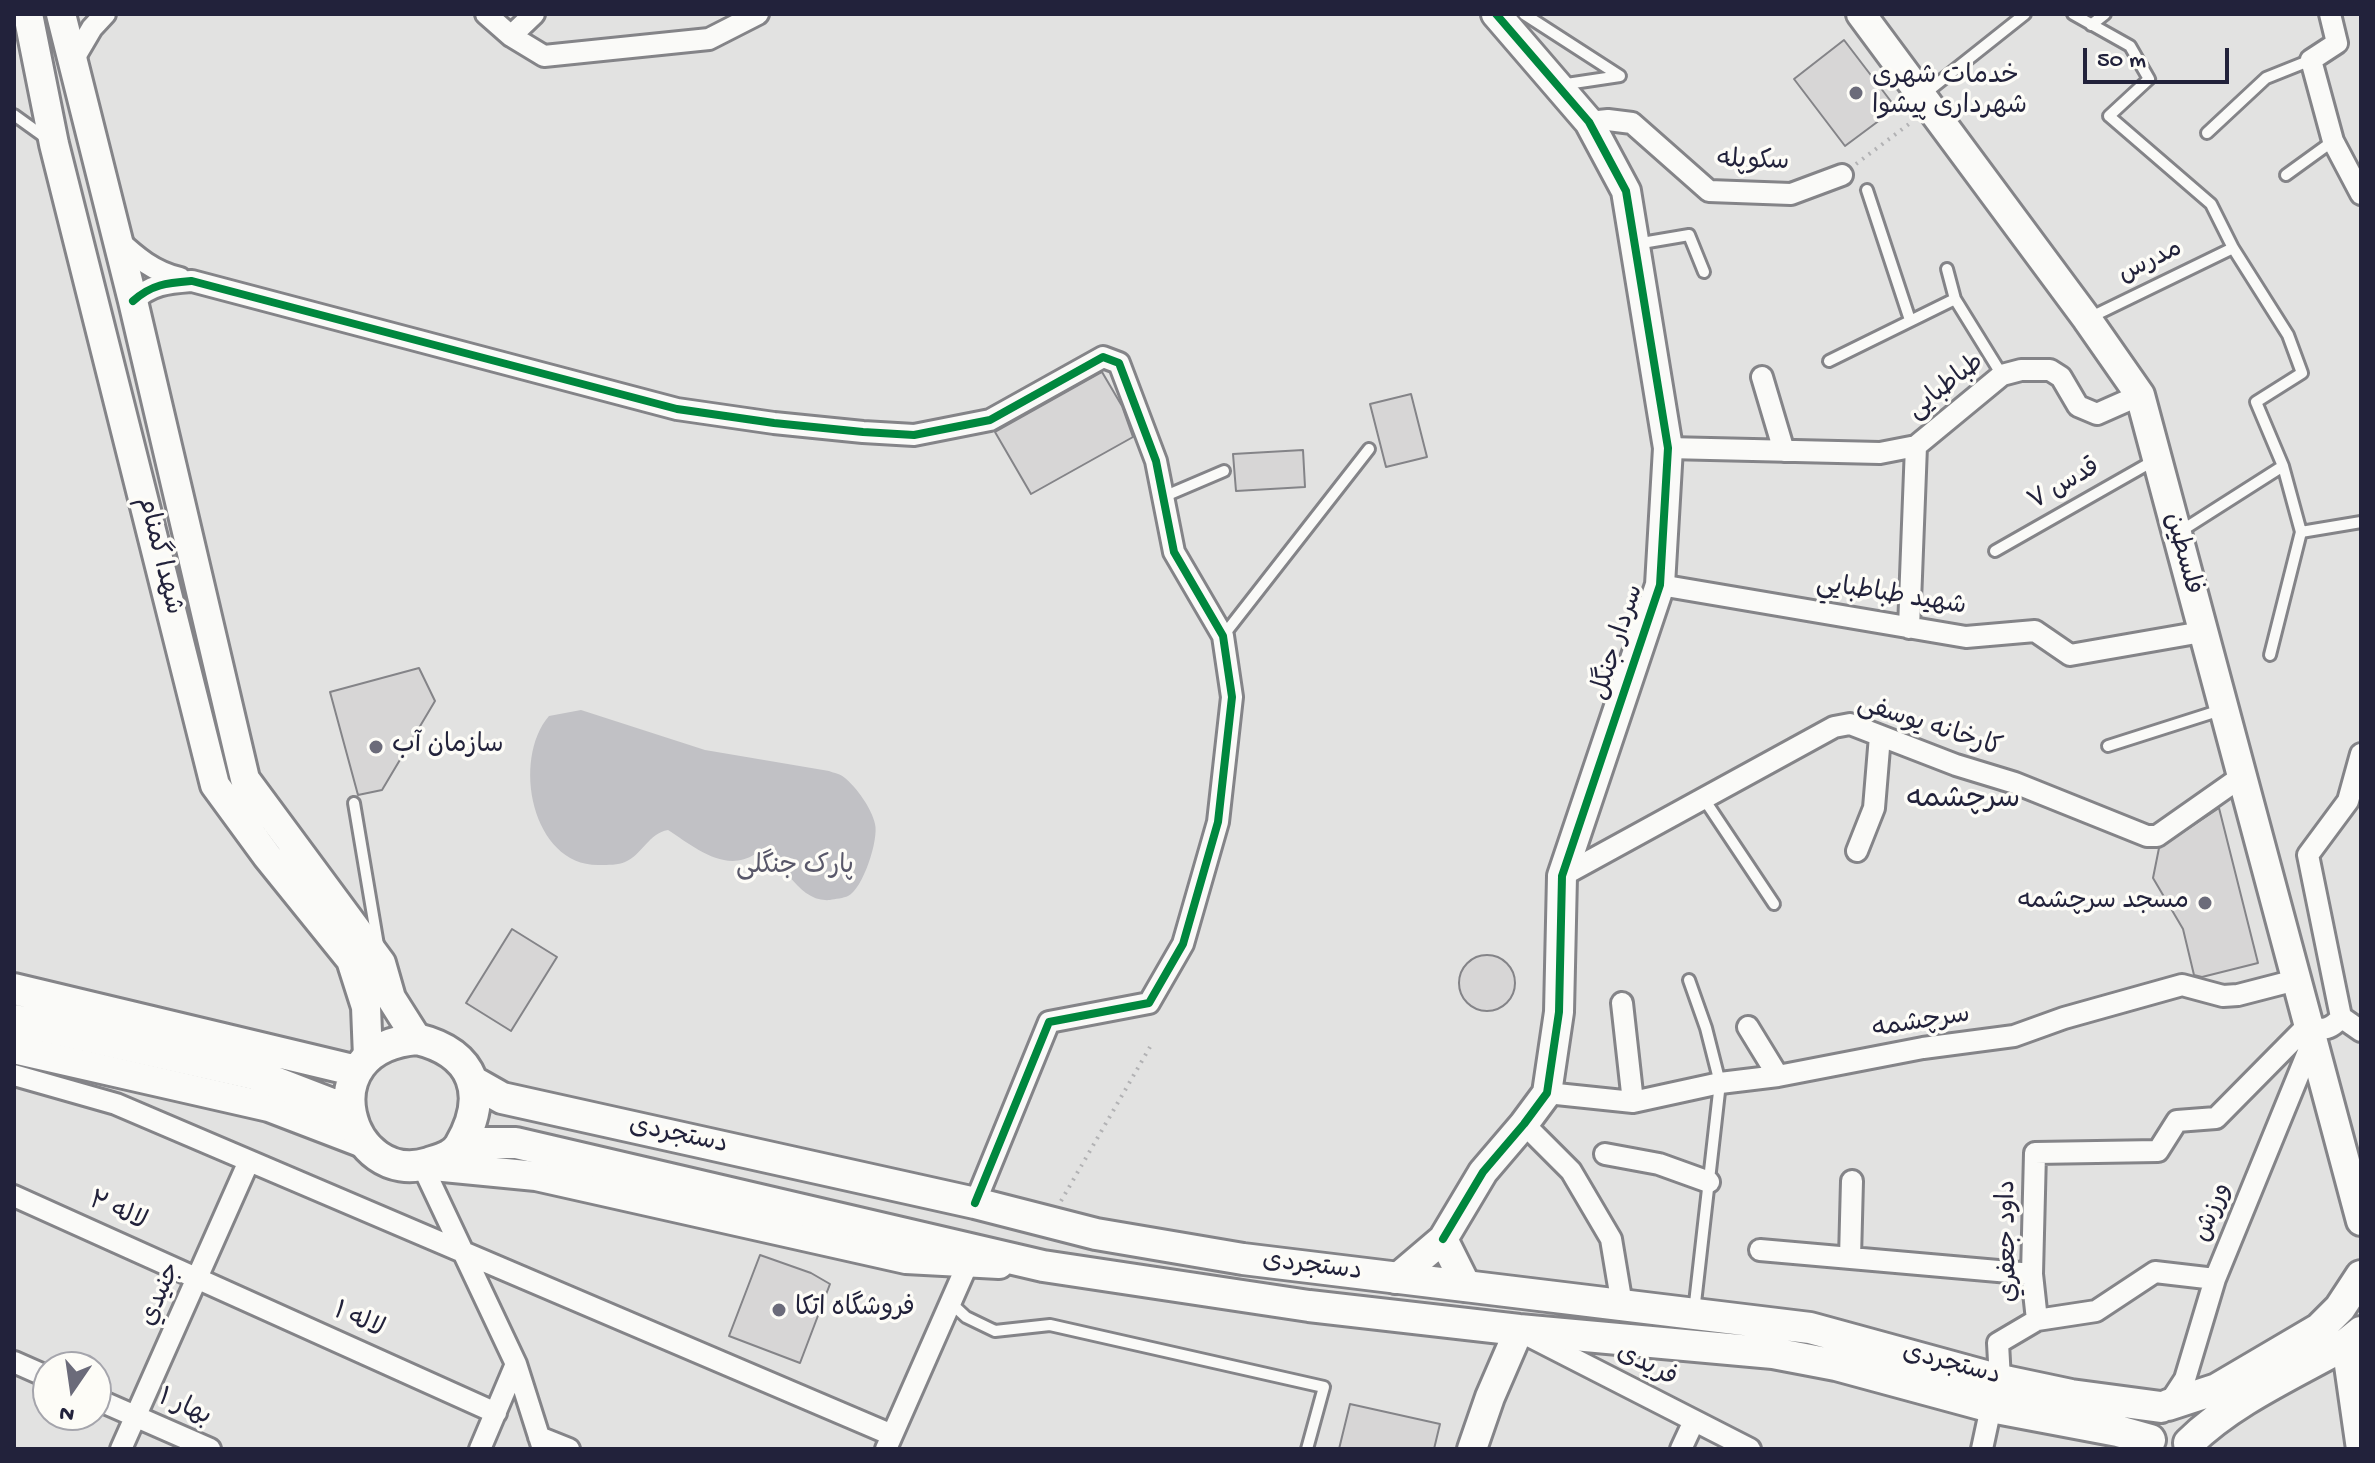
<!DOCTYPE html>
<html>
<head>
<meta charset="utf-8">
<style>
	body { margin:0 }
	#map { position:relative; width:2375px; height:1463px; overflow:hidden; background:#f3f2f0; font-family:"Gochi Hand",sans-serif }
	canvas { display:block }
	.frame { position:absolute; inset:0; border:16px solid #22223b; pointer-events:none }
	.north { position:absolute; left:32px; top:1351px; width:80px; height:80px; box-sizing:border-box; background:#fdfcf7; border:2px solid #a5a5ac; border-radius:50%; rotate:193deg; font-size:22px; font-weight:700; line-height:32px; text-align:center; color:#22223b }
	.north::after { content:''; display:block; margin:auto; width:28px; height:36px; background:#6b6b7a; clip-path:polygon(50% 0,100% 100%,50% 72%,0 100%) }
	.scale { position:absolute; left:2083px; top:48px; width:146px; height:36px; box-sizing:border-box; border:4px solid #22223b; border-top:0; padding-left:10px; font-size:24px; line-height:28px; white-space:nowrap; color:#22223b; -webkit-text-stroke:6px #fdfcf7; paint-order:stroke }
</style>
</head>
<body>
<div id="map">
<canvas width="2375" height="1463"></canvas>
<div class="frame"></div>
<div class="north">N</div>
<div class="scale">50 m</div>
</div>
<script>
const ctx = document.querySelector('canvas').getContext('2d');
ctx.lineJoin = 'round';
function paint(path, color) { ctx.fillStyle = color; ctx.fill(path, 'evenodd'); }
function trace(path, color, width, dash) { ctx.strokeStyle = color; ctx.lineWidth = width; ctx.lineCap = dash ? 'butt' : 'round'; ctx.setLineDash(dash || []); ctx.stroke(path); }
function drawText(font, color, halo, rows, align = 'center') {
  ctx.font = font + ' "Gochi Hand","Playpen Sans Arabic",sans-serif'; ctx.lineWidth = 7; ctx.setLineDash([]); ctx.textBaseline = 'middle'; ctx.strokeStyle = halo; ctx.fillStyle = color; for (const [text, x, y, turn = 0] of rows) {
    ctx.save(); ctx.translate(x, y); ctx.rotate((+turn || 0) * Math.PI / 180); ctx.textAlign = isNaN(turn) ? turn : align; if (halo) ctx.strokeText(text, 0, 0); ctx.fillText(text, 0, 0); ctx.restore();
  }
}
paint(new Path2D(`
	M14 14H2361V1449H14ZM48 1367H96V1415H48Z`), '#e2e2e1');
paint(new Path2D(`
	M581 710 705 750 829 771C834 773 841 774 845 778 857 788 872 809 875 824 879 839 863 889 848 896 844 898 835 899 830 900 795 903 785 854 755 854 725 874 693 846 668 830 649 833 642 855 625 862 619 865 607 865 600 865 532 867 511 760 549 716Z`), '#c1c1c5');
const building = new Path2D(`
	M1844 40 1896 108 1845 146 1794 79Z
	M1102 372 1122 406 1133 437 1031 494 995 432Z
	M1411 394 1427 457 1386 467 1370 404Z
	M1303 450 1305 487 1236 491 1233 454Z
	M419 668 435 701 382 790 358 795 330 692Z
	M2219 808 2258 963 2202 977 2194 975 2183 929 2153 878 2159 848Z
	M512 929 557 957 511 1031 466 1003Z
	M1459 983a28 28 0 1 1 56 0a28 28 0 1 1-56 0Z
	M760 1255 811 1273 830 1284 800 1363 729 1336Z
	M1350 1404 1440 1424 1434 1449H1339Z`);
paint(building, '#d7d6d6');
trace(building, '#848488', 2);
const lane = new Path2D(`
	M1524 14 1620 76 1560 85
	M2073 14 2130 46 2149 79 2109 116 2211 204 2233 248 2288 335 2302 373 2256 402 2283 466 2301 532 2361 522
	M2091 25 2105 14
	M1923 95 2025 14
	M14 115 46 138
	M2207 133 2266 78 2311 60
	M2286 175 2333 141
	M1867 190 1910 320
	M1636 244 1689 235 1704 272
	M1947 269 1955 299 2002 375
	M2089 318 2233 248
	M1829 361 1955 299
	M1163 497 1224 471
	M2181 531 2283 466
	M1995 551 2155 460
	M1223 636 1369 449
	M2270 655 2301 532
	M2108 746 2221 710
	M1704 799 1774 904
	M354 803 378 945
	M1689 980 1706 1028 1720 1083 1694 1312
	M950 1302 966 1317 995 1331 1050 1325 1324 1387 1307 1449`);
const street = new Path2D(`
	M486 14 511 36 544 56 709 39 758 14
	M2330 14 2337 43 2311 60 2333 141 2361 194
	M511 36 534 14
	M72 62 92 28 105 14
	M1589 122 1608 120 1632 123 1709 191 1791 194 1842 175
	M117 239C136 257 154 272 180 278
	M133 301C152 284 167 283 192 281L677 409 774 423 863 432 914 435 990 420 1103 357 1119 363 1156 461 1174 552 1223 636 1232 697 1218 822 1183 944 1149 1003 1049 1022 975 1203
	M1762 377 1784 451
	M1668 448 1880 453 1916 446 2002 375 2021 370H2050L2061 377 2078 406 2097 414 2140 395
	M1660 585 1966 637 2035 631 2070 655 2202 632
	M1909 628 1916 446
	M1857 851 1874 808 1880 736
	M1562 876 1834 727 1850 724 1956 765 2015 783 2147 836H2157L2241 777
	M1622 1003 1633 1102
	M2341 1017 2361 1031
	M1748 1027 1778 1076
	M14 1075 116 1104 892 1435
	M1547 1093 1633 1102 1720 1083 1778 1076 1923 1048 2014 1036 2064 1018 2182 985 2223 996 2238 995 2296 980
	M1524 1124 1571 1171 1611 1239 1622 1305
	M1605 1154 1659 1164 1709 1182
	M422 1165 516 1364 543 1449
	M14 1196 496 1413
	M1760 1250 2032 1274
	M1850 1258 1852 1181
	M2037 1320 2032 1274 2035 1153 2158 1151 2177 1121 2216 1118 2308 1025C2322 1032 2332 1029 2341 1017L2308 855 2348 801 2361 754
	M1529 1336 1750 1449
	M14 1362 48 1377
	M2000 1380 1998 1343 2037 1320 2096 1311 2155 1272 2215 1279
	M96 1399 210 1449
	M2168 1405 2185 1379 2215 1279 2312 1042
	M539 1437 569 1449
	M121 1449 249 1161
	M480 1449 516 1364
	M886 1449 968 1263
	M1681 1449 1694 1421
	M1982 1449 1991 1407`);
const secondary = new Path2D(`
	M28 14 54 144 215 785 267 856 351 960 366 1007 368 1057
	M61 14 133 301 245 779 381 963 391 998 417 1039
	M1861 14 2087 319 2140 395 2361 1221
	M14 1049 269 1107 363 1143
	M423 1165 536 1176 906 1259 999 1264
	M1443 1239 1483 1172 1524 1124 1547 1093 1559 1012 1562 876 1660 585 1668 448 1626 191 1589 122 1496 14
	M1396 1279 1443 1239 1467 1287
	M2346 1344 2361 1449
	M1472 1449 1490 1397 1519 1330`);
const primary = new Path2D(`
	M14 989 357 1071
	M14 1020 254 1074 350 1111
	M417 1039C475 1053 489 1095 460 1145 454 1156 441 1159 429 1163 349 1189 305 1048 417 1039Z
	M472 1081 502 1098 975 1203 1096 1234 1243 1259 1810 1328 2000 1380 2071 1395 2161 1407
	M456 1151 485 1143H516L1043 1266 1309 1306 1519 1330 1773 1353 1836 1365 1991 1407 2118 1431 2150 1440
	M2168 1405 2217 1389 2319 1329 2340 1308 2361 1276
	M2189 1443C2233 1400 2293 1374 2346 1344L2361 1332`);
trace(lane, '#848488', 16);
trace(street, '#848488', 26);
trace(secondary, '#848488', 34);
trace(primary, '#848488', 36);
trace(new Path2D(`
	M1856 164 1913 121
	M1061 1201 1150 1047`), '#b2b2b4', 4, [2, 6]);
trace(lane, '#fafaf8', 10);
trace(street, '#fafaf8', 20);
trace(secondary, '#fafaf8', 28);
trace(primary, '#fafaf8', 30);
trace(new Path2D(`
	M133 301C152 284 167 283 192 281L677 409 774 423 863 432 914 435 990 420 1103 357 1119 363 1156 461 1174 552 1223 636 1232 697 1218 822 1183 944 1149 1003 1049 1022 975 1203
	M1443 1239 1483 1172 1524 1124 1547 1093 1559 1012 1562 876 1660 585 1668 448 1626 191 1589 122 1496 14`), '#00873e', 8);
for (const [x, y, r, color] of [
	[1856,93,8,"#6b6b7a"],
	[376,747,8,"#6b6b7a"],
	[2205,903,8,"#6b6b7a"],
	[779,1310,8,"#6b6b7a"]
]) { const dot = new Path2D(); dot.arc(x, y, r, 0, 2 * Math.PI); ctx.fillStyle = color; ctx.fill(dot); trace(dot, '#fdfcf7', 3); }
drawText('26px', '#22223b', '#fdfcf7', [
	["خدمات شهری",1872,78],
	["شهرداری پیشوا",1872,108],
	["سازمان آب",392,747],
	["مسجد سرچشمه",2189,903,"right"],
	["فروشگاه اتکا",795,1310]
], 'left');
drawText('26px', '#22223b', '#fdfcf7', [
	["سکوپله",1753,163,2],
	["مدرس",2151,263,-26],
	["طباطبایی",1947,388,-38],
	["قدس ۷",2065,486,-30],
	["فلسطین",2181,554,75],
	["شهدا گمنام",158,556,76],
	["شهيد طباطبايي",1891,597,9],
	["سردار جنگل",1619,643,-72],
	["کارخانه یوسفی",1929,728,18],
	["سرچشمه",1921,1024,-9],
	["دستجردی",678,1137,12],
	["لاله ۲",117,1213,24],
	["ورزش",2214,1213,-68],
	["داود جعفري",2010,1241,-91],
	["دستجردی",1312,1268,7],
	["جنيدي",162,1295,-66],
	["لاله ۱",358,1322,24],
	["دستجردی",1951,1366,15],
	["فریدی",1646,1367,27],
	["بهار ۱",184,1409,24]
]);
drawText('26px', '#585769', '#fdfcf7', [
	["پارک جنگلی",795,868]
]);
drawText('30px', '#22223b', '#fdfcf7', [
	["سرچشمه",1963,801]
]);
</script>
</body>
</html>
